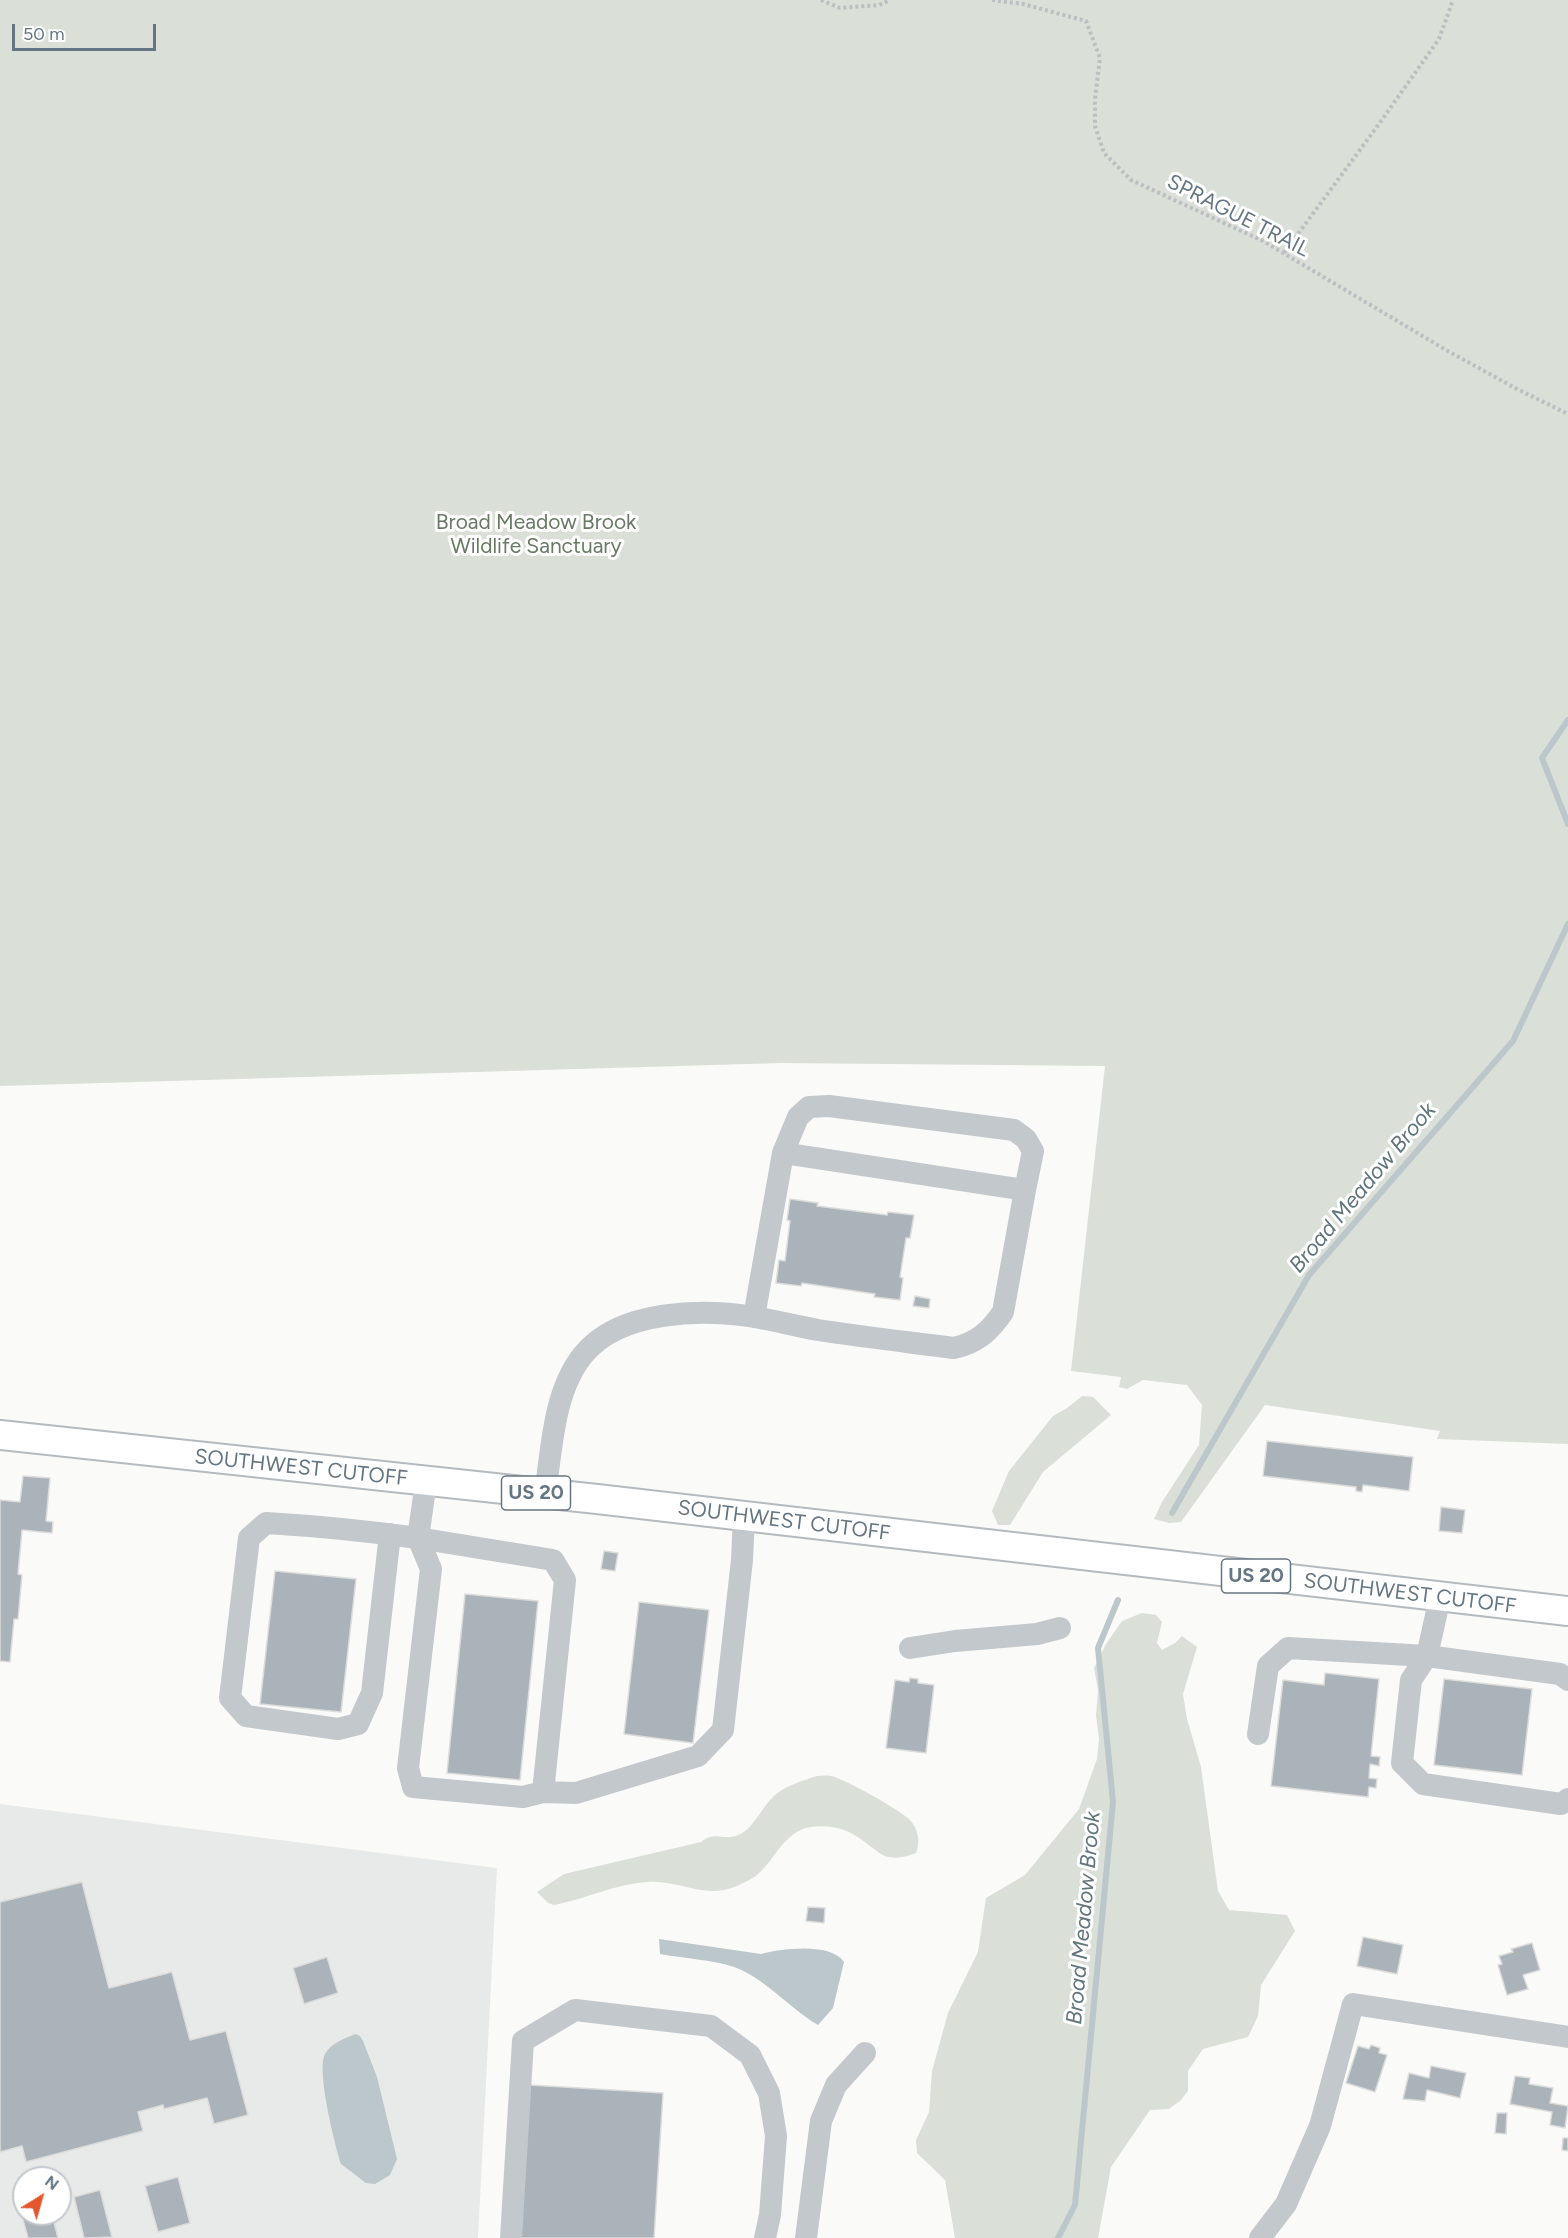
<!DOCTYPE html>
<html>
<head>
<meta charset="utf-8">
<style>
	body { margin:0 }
	#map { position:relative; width:1568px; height:2238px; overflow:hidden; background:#fafaf8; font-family:Figtree,sans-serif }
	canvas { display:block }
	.north { position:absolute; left:12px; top:2166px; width:60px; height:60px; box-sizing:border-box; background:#fff; border:2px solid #c1c8cd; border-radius:50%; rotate:37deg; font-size:16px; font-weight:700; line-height:24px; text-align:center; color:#657683 }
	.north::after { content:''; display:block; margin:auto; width:21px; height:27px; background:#e4572e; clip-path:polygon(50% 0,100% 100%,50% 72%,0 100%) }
	.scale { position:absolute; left:12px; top:24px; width:144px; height:27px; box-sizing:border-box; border:3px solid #657683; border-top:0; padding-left:8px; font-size:18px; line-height:21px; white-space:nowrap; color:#657683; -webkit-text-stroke:4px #fff; paint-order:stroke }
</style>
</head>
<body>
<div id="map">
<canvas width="1568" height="2238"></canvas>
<div class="north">N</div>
<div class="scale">50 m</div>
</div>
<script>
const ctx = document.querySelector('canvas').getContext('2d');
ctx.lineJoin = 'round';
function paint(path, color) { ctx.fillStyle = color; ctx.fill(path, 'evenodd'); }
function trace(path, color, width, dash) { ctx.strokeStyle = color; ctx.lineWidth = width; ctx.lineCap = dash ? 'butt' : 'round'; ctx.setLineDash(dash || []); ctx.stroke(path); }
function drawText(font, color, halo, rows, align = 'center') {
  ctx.font = font + ' Figtree,sans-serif'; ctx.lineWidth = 6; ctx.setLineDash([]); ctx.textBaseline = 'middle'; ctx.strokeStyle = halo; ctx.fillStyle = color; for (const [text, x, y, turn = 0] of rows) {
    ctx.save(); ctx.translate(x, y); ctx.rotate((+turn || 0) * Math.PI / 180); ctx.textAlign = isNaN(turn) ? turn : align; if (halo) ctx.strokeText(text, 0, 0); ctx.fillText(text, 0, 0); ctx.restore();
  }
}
paint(new Path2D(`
	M0 1804 497 1868 478 2238H0ZM24 2178H60V2214H24Z`), '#e8e9e9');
paint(new Path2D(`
	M0 0H1568V1444L1437 1439 1440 1431 1265 1405 1181 1522 1169 1523 1154 1519 1162 1502 1199 1445 1202 1405 1187 1385 1143 1380 1127 1389 1119 1387 1121 1377 1071 1371 1105 1066 781 1063 0 1086Z
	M1082 1396 1093 1397 1111 1415 1043 1472 1010 1525H998L992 1511 1009 1471 1053 1416 1067 1408Z
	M1142 1613 1156 1615 1162 1622 1157 1643 1162 1650 1175 1643 1182 1636 1197 1647 1183 1694 1187 1719 1201 1767 1218 1891 1229 1910 1287 1915 1295 1931 1261 1985 1258 2016 1248 2037 1203 2049 1188 2071V2091L1181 2100 1169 2109 1150 2110 1111 2167 1098 2238H955L945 2180 917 2153 916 2140 929 2112 932 2071 948 2013 978 1952 986 1898 1025 1875 1079 1809 1097 1759 1099 1739 1096 1715 1098 1690 1094 1668 1106 1644 1122 1621Z
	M817 1776C821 1776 827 1775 831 1776 845 1779 898 1809 909 1819 918 1828 921 1842 916 1853 907 1856 899 1859 889 1857 882 1856 876 1850 870 1846 852 1831 835 1824 811 1827 784 1831 776 1859 757 1875 752 1879 743 1883 737 1886 703 1900 682 1880 648 1882 615 1884 586 1899 554 1905L548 1903 537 1892 564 1874 701 1842C715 1831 722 1840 736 1836 753 1831 762 1806 775 1795 787 1785 802 1781 817 1776Z`), '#dadfd7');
paint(new Path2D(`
	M659 1939 761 1954C781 1949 830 1942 844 1962L833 2008 818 2025C789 2008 765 1978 734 1967 713 1960 682 1958 660 1954Z
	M356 2034 360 2036 363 2041 377 2077 397 2159 390 2175 375 2184 366 2183 341 2164C335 2145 316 2070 325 2054 331 2043 345 2038 356 2034Z`), '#bbc7cb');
trace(new Path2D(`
	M1568 720 1542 758 1568 824
	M1172 1513 1309 1275 1513 1041 1568 924
	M1058 2238 1075 2205 1113 1802 1098 1648 1118 1600`), '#bbc7cb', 6);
const building = new Path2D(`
	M790 1199 818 1203 817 1206 887 1215 888 1212 914 1215 910 1238H906L900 1277 903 1278 900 1300 874 1297 875 1294 802 1283 801 1286 776 1283 779 1260 785 1261 790 1221 787 1220Z
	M915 1296 930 1299 929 1308 913 1306Z
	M1267 1441 1413 1457 1409 1491 1363 1485 1362 1492 1356 1491V1487L1263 1476Z
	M23 1476 50 1478 46 1521 53 1522 52 1533 22 1530 18 1574 22 1575 18 1619H14L10 1662 0 1661V1500L20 1502Z
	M1441 1507 1465 1510 1462 1533 1439 1531Z
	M604 1551 618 1553 615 1571 601 1569Z
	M275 1571 356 1579 341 1712 260 1704Z
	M465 1594 538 1601 520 1780 447 1773Z
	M639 1602 709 1610 693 1743 624 1734Z
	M1325 1673 1379 1679 1371 1756 1380 1757 1379 1766 1370 1764 1369 1778 1377 1779 1376 1788 1369 1787 1368 1797 1271 1786 1283 1680 1324 1685Z
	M910 1678 918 1679V1683L934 1685 926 1753 886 1748 895 1680 909 1682Z
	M1444 1679 1532 1689 1522 1775 1434 1765Z
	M82 1882 109 1988 172 1972 190 2040 226 2031 248 2115 214 2124 207 2098 164 2109 163 2105 138 2112 143 2131 26 2162 22 2146 0 2152V1902Z
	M808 1907 825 1908 824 1923 806 1921Z
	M1363 1937 1403 1945 1397 1974 1357 1966Z
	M1532 1943 1540 1970 1523 1975 1528 1989 1507 1995 1498 1965 1502 1964 1499 1956 1513 1952 1511 1949Z
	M327 1957 338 1993 304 2004 293 1968Z
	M1371 2045 1380 2048 1379 2053 1387 2055 1375 2092 1346 2083 1358 2046 1369 2049Z
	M1431 2066 1466 2073 1460 2098 1427 2090 1425 2101 1403 2099 1409 2073 1429 2078Z
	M1515 2076 1530 2078 1529 2084 1553 2088 1550 2103 1568 2106 1565 2128 1550 2125 1552 2112 1510 2104Z
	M529 2085 663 2093 654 2238H520Z
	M1497 2113H1507L1506 2134 1495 2133Z
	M1563 2138H1568V2151L1562 2150Z
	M178 2177 190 2223 158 2232 145 2186Z
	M100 2190 112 2237 84 2238 74 2197Z
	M24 2204V2214H52L58 2238H28L19 2205Z`);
paint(building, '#aab3b9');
trace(building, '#dcdcda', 1.5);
const major = new Path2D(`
	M0 1435 597 1499 1568 1611`);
trace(major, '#b5babe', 32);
trace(new Path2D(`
	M821 0 840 8 879 5 890 0
	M992 0 1023 4 1086 21 1100 58 1095 99V126L1104 153 1131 180 1263 241 1446 350 1517 389 1568 414
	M1284 253 1379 124 1439 39 1453 0`), '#bbbfc2', 4, [3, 3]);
trace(new Path2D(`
	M783 1153 798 1117 809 1107 829 1106 1014 1130 1026 1139 1033 1151 1025 1190
	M545 1494C552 1449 553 1392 583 1355 620 1309 703 1309 755 1317 776 1321 797 1326 818 1330 863 1337 908 1342 954 1348 977 1343 990 1331 1003 1312L1025 1190 783 1153 754 1317
	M390 1534 372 1693 358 1724 338 1729 246 1716 230 1698 249 1538 266 1523C317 1526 367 1531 418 1538L431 1569 408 1768 413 1787 523 1797 543 1792 565 1580 553 1560 418 1538 426 1482
	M1440 1597 1427 1656 1411 1680 1402 1763 1423 1784 1561 1804 1568 1799
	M910 1648 955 1641 1037 1634 1060 1628
	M1258 1734 1268 1666 1288 1648 1427 1656 1560 1674 1568 1680
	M543 1792 576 1793 698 1756 723 1730 742 1560 744 1516
	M511 2238 523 2041 575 2010 711 2026 750 2055 769 2093 776 2136 770 2215 765 2238
	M806 2238 821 2121 836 2085 865 2053
	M1260 2238 1286 2204 1320 2126 1353 2004 1568 2037`), '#c3c8cc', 22);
trace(major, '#fff', 28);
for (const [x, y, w] of [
	[536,1493,69],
	[1256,1576,69]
]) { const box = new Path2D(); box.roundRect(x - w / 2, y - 17, w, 34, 4.5); ctx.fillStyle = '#fff'; ctx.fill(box); trace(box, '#657683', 1.5); }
drawText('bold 20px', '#657683', null, [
	["US 20",536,1493],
	["US 20",1256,1576]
]);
drawText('21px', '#657683', '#fff', [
	["SPRAGUE TRAIL",1238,216,27],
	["SOUTHWEST CUTOFF",301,1468,6],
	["SOUTHWEST CUTOFF",784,1521,7],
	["SOUTHWEST CUTOFF",1410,1594,7]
]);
drawText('21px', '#687a64', '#fff', [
	["Broad Meadow Brook",536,523],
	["Wildlife Sanctuary",536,547]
]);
drawText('italic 22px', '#60757c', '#fff', [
	["Broad Meadow Brook",1363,1188,-50],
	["Broad Meadow Brook",1084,1918,-85]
]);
</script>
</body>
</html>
